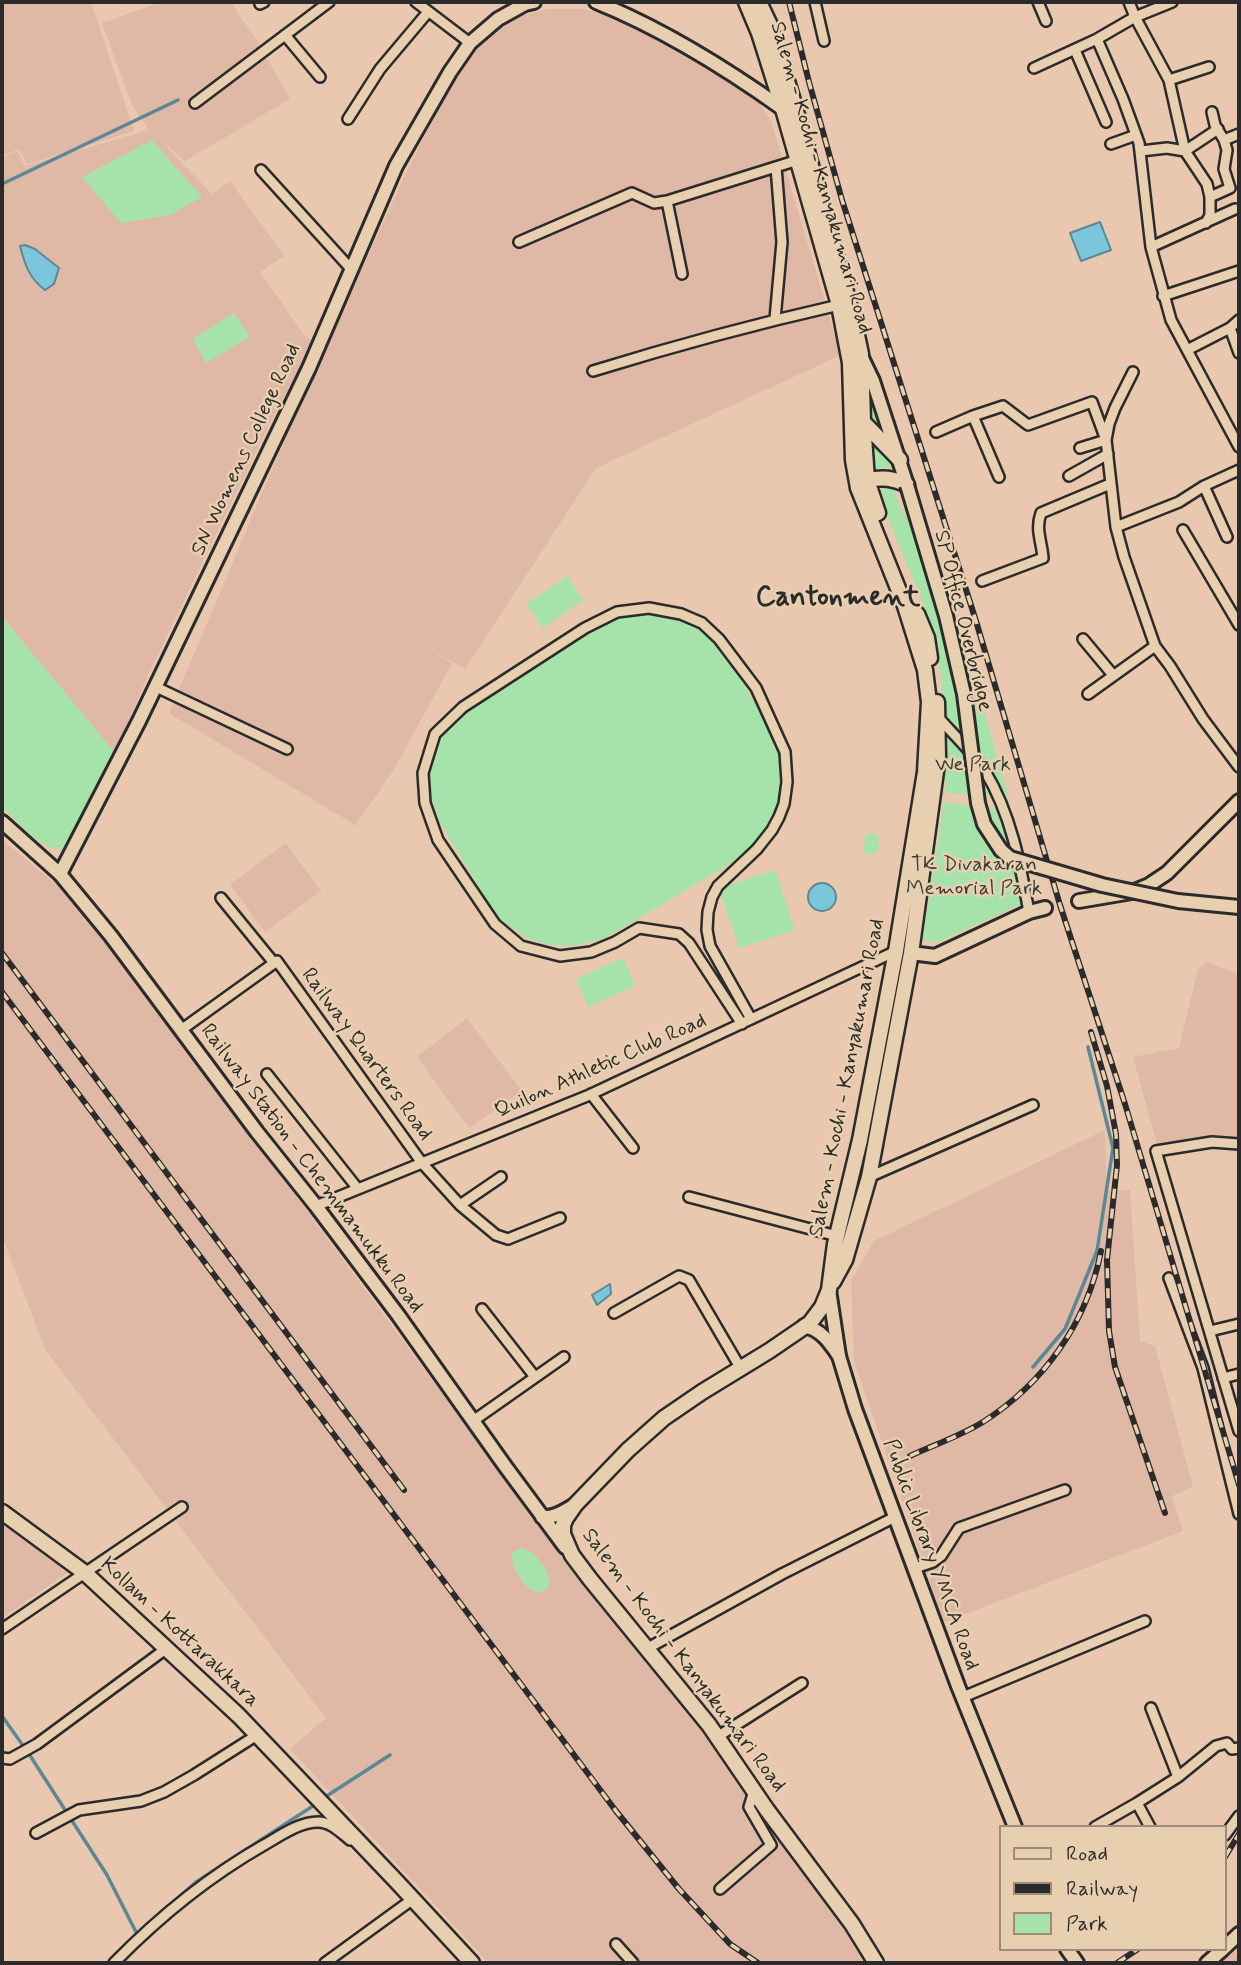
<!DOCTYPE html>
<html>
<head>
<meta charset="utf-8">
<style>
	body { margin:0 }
	#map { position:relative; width:1241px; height:1965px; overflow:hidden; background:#eac7af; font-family:Mynerve,sans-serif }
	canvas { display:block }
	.frame { position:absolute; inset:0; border:4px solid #2b2b2b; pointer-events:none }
	.legend { position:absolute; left:999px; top:1825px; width:228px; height:126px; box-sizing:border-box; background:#e8cfb0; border:2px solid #9c8d7b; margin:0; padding:9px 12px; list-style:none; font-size:21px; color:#2b2b2b }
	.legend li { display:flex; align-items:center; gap:14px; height:35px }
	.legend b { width:35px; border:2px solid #9c8d7b }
</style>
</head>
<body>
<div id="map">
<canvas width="1241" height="1965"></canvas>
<div class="frame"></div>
<ul class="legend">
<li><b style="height:9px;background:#e8cfb0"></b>Road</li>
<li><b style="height:9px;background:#2b2b2b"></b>Railway</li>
<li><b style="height:19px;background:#a5e3ab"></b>Park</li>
</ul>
</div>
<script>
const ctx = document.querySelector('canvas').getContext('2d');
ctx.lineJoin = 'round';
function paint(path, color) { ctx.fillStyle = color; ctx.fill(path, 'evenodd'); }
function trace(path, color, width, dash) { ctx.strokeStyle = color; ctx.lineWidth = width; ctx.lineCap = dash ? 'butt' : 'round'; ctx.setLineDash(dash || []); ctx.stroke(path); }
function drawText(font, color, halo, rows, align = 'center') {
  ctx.font = font + ' Mynerve,sans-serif'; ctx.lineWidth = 5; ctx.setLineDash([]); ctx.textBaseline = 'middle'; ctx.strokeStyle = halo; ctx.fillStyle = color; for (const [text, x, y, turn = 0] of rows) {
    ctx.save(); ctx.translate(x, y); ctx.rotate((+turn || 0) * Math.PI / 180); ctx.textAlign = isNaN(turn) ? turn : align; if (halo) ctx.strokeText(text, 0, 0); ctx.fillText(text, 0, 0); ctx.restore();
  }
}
paint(new Path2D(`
	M2 2H91L134 131 27 164 19 149 2 156Z
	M162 2H230L256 39 290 99 185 161 158 138 212 194 230 181 284 256 260 272 306 338 312 340 306 356 268 427 147 677 115 753 2 617V158L17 151 25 166 149 130 132 105 102 23Z
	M547 9H582L625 18 659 40 751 91 771 121 841 355 596 468 465 669 414 639 452 663 393 771 355 825 169 713 302 399 407 171 471 44 514 18Z
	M2 840 61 888 83 912 126 966 511 1487 640 1655 702 1727 839 1917 864 1963H489L290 1749 326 1718 45 1349 2 1236Z
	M286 843 321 891 265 932 230 885Z
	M1207 962 1239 974V1142L1157 1144 1133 1057 1179 1048 1198 969Z
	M467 1018 522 1091 469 1128 417 1057Z
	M1105 1130 1106 1191 1130 1190 1140 1341 1155 1346 1193 1487 1172 1496 1183 1531 944 1622 854 1361 851 1281 874 1241Z
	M2 1519 70 1571 2 1618Z
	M1239 1942V1963H1216Z`), '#dfb8a6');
paint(new Path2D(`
	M152 140 202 197 170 215 121 223 82 177Z
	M234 313 250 337 206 363 193 339Z
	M868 387H872L883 431 870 426Z
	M876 443 886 451 892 468 874 469 870 453 871 444Z
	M879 482 893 484 899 505 918 537 929 538 983 707 1008 796 945 793 947 748 940 670 921 598 889 521Z
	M567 576 583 600 543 628 526 604Z
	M644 611C657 614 674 614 686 621 700 629 713 639 723 652 740 676 785 749 784 777 784 809 767 836 743 856L604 939 573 946 549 945 529 939 501 921 492 909 439 821 431 797 430 775 434 749 448 726 463 707 622 614Z
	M2 617 115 753 73 842C55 867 16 820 2 807Z
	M944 802 996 809 1011 853 1021 904 939 942 922 941Z
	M873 833 878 838 879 846 875 854 869 855 863 850 866 835Z
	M775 870 795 930 739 948 719 888Z
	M623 958 635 986 588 1007 576 979Z
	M522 1548C524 1549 530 1551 532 1553 540 1558 558 1583 545 1590 528 1600 511 1567 512 1554L516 1550Z`), '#a5e3ab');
const water = new Path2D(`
	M1100 222 1111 250 1081 261 1070 233Z
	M25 245 35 249 59 268 54 284 45 290C29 278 25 265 20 246Z
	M808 897a14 14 0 1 1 28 0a14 14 0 1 1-28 0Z
	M610 1284 611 1294 597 1305 592 1295Z`);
paint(water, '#7bc6da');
trace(water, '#5b8894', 2);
trace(new Path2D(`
	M2 184 178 100
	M1033 1367 1065 1329 1097 1251 1113 1148 1088 1047
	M2 1716 29 1754 107 1875 137 1934 134 1937
	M322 1799 390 1755
	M152 1921 196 1882 316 1804`), '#5b8894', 3.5);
const minor = new Path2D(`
	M416 2 470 43
	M815 2 824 41
	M1038 2 1046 21
	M1129 2 1135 17 1172 2
	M260 4 264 2
	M285 35 320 77
	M1097 39 1123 99 1139 143 1151 247 1171 320 1239 447
	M1075 50 1106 122
	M1034 68 1097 39 1135 17 1169 80 1185 151 1207 184 1210 197
	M1169 80 1209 67
	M195 103 329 2
	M348 119 380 69 428 12
	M1224 140 1239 134
	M1111 144 1136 135
	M1141 151 1167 148 1185 151 1218 129
	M261 170 351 269
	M667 201 682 274
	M1206 223 1210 215V197L1230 188 1224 169 1227 150 1224 140 1215 125 1212 112
	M519 242 632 193 654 203 667 201 798 160
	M1151 247 1235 209
	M1163 296 1239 271
	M775 319 782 242 776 167
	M1230 328 1239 353
	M1187 350 1230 328 1239 320
	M593 371C674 346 755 324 839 305
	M1133 372 1115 408 1109 424 1106 440 1116 527 1124 557 1155 646 1170 666 1203 719 1239 767
	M973 416 999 477
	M936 432 973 416 1003 406 1028 425 1092 402 1106 440 1080 448
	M1069 476 1108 454
	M1204 486 1227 537
	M1116 527 1179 502 1204 486 1239 470
	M1183 530 1239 625
	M982 581 1043 558C1042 542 1035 530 1041 513L1110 484
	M1083 639 1113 675
	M156 687 287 749
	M1088 694 1155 646
	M938 717C952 733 974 754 985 771 1011 814 1020 863 1029 912
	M221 898 274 963
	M742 1024 689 943 679 934 639 928 615 942 591 952 560 956 521 946 495 924 438 840 425 803 423 773 435 734 463 707 585 628 617 612 649 608 681 614 702 623 719 639 756 688 785 752 787 782 784 804 779 817 772 830 757 849 718 886 712 897 708 912 707 930 710 946 751 1019
	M181 1030 277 961 422 1163 460 1205 496 1235 508 1239 560 1218
	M267 1074 358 1189
	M591 1094 633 1148
	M1239 1144 1212 1142 1156 1151 1239 1431
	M869 1177 1033 1105
	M689 1197 837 1236
	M460 1205 501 1177
	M316 1206 587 1096 896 951
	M1169 1278 1203 1368 1239 1514
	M482 1309 535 1377
	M614 1313 679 1276 689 1280 741 1369
	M1210 1331 1239 1324
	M1223 1378 1239 1374
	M473 1421 564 1357
	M915 1568 933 1562 941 1556 959 1528 1065 1490
	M2 1629 182 1507
	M648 1648 782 1574 895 1517
	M963 1697 1145 1621
	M1151 1708 1178 1777
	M717 1737 802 1683
	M2 1758 10 1759 37 1744 167 1648
	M1137 1803 1178 1777 1216 1746 1227 1743 1232 1749 1239 1748
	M1095 1827 1137 1803 1150 1827
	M36 1833 79 1810 141 1801 164 1792 194 1775 257 1735
	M1225 1835 1239 1816
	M720 1889 771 1845 749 1807 754 1791
	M616 1944 633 1963
	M114 1963C159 1917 208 1877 264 1845 280 1836 299 1822 318 1822 331 1822 340 1832 350 1840
	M325 1963 413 1899`);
const tertiary = new Path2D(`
	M596 2C663 29 724 67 783 109L787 107
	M60 874 139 721 309 368 396 166 450 72 470 43 498 19 525 4 534 2
	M1079 901 1132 892 1149 885 1167 873 1239 801
	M911 953 935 956 1029 912 1045 908
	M829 1290 839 1356 855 1409 958 1686 1015 1827
	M1067 1949 1077 1963`);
const secondary = new Path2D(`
	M862 358 873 381 907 485
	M2 822 60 874 111 936 257 1132 316 1206 398 1315 505 1466 565 1547
	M804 1326C821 1329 830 1343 839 1356
	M542 1517C555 1518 564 1511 575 1505
	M1225 1947 1239 1934
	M1207 1963 1223 1949`);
const primary = new Path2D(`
	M746 2 759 33 783 109 839 305 850 363 853 460 858 488 905 606 925 670 929 702 925 772 896 951 860 1140 835 1244 829 1290 822 1307 810 1323 769 1351 702 1392 664 1418 628 1450 575 1505 566 1518 563 1525V1534L572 1555 590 1579 709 1725 767 1810 852 1924 876 1963
	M759 2 770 25 794 104 854 321 861 354 863 422 867 480 878 513
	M862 421 900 460
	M867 480C883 477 893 478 907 485
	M917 614 927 638 930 658
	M833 1282 845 1260 869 1177 911 953 938 757 937 702
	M2 1512 85 1573 239 1716 398 1883 472 1963`);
trace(minor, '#2b2b2b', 14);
trace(tertiary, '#2b2b2b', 18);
trace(secondary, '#2b2b2b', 18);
trace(primary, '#2b2b2b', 19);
trace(minor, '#e8cfb0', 9);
trace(tertiary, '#e8cfb0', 12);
trace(secondary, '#e8cfb0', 12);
trace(primary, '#e8cfb0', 14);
const rail = new Path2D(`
	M789 2 809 82 842 200 976 621 1060 905 1125 1104 1239 1485
	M2 953 404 1490
	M2 992 616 1811 679 1889 730 1944 758 1963
	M1091 1032 1107 1086 1116 1134 1117 1165 1107 1260 1109 1331 1115 1367 1165 1513
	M910 1456C934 1445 960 1436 983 1422 1044 1383 1087 1323 1101 1251
	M1225 1857 1239 1834
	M1117 1963 1138 1949`);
trace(rail, '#2b2b2b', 6);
trace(rail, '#e8cfb0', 3.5, [10]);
const secondaryBridge = new Path2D(`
	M907 485 946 616 964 694 978 803 984 824 1001 850 1010 858 1102 885 1178 901 1239 907`);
trace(secondaryBridge, '#2b2b2b', 18, []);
trace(secondaryBridge, '#e8cfb0', 12);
drawText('21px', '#2b2b2b', '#e8cfb0', [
	["Salem - Kochi - Kanyakumari Road",820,178,74],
	["SN Womens College Road",247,450,-65],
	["SP Office Overbridge",962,621,76],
	["Railway Quarters Road",366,1055,54],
	["Quilon Athletic Club Road",601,1067,-24],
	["Salem - Kochi - Kanyakumari Road",848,1078,-79],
	["Railway Station - Chemmamukku Road",311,1169,53],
	["Public Library YMCA Road",930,1555,70],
	["Kollam - Kottarakkara",179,1633,43],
	["Salem - Kochi - Kanyakumari Road",683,1661,53]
]);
drawText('21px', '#373d38', '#e8cfb0', [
	["We Park",973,766],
	["TK Divakaran",974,866],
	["Memorial Park",974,890]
]);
drawText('bold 28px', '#2b2b2b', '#e8cfb0', [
	["Cantonment",838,599]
]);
</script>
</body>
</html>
